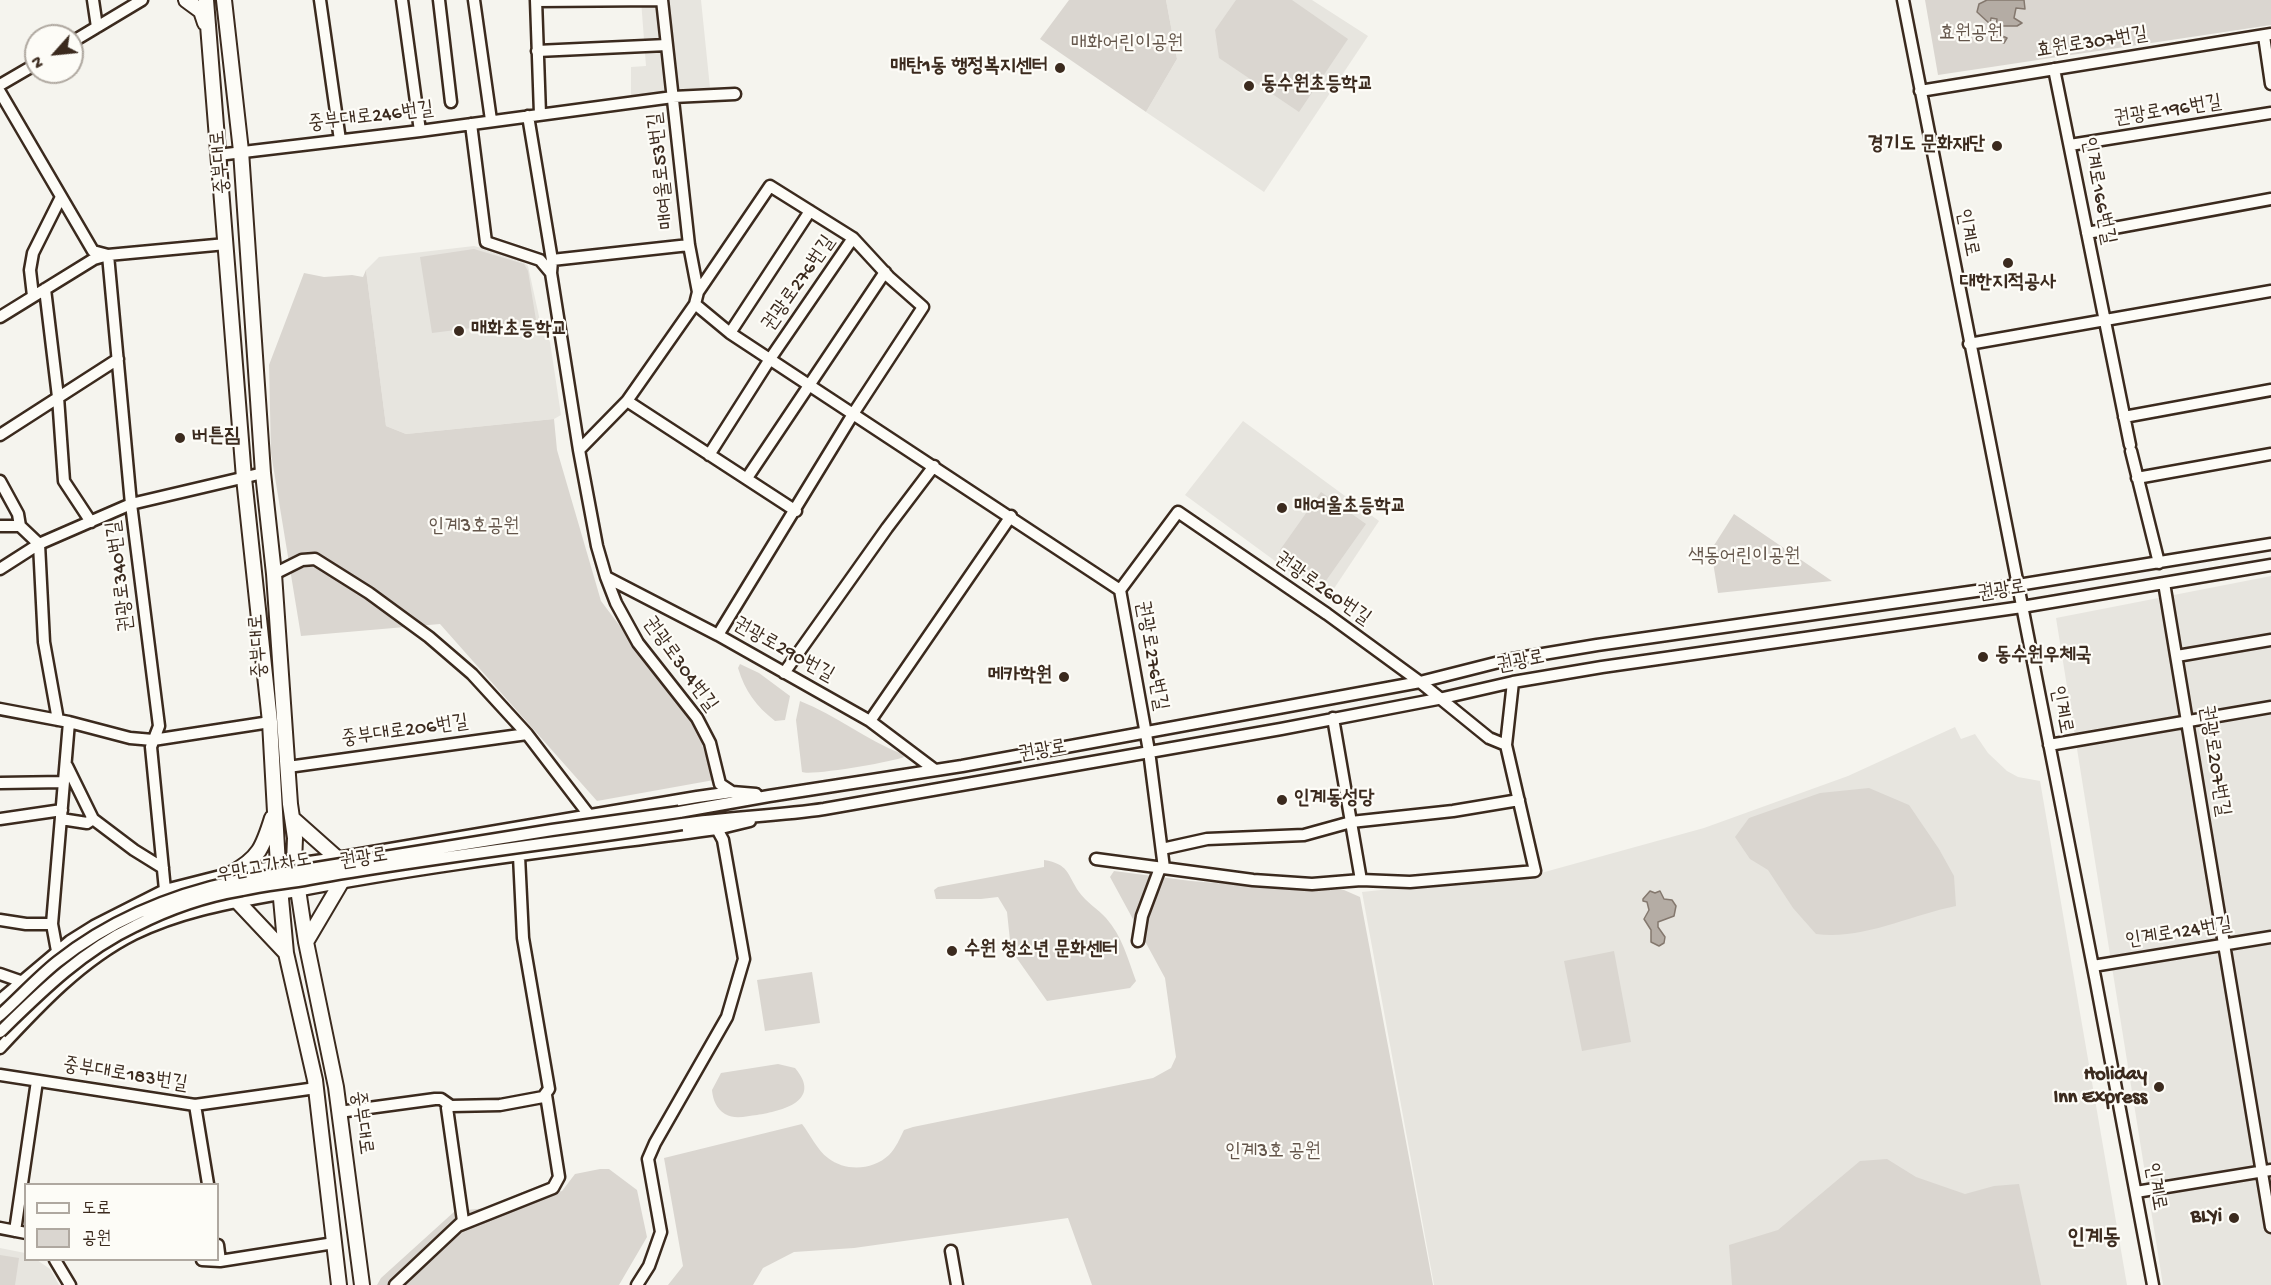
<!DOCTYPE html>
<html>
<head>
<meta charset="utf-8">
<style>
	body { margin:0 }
	#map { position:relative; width:2271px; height:1285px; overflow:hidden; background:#f5f4ee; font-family:"Gochi Hand","Poor Story",sans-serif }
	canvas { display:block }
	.legend { position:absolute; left:24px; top:1183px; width:195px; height:78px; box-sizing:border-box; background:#fdfcf7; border:2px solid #afa8a0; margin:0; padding:8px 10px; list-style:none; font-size:18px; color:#3b2a1e }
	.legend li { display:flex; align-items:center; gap:12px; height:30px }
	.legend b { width:30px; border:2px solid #afa8a0 }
	.north { position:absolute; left:24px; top:24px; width:60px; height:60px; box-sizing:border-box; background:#fdfcf7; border:2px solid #afa8a0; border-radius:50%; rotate:243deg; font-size:16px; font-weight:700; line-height:24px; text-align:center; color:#3b2a1e }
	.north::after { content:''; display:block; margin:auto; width:21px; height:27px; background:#3b2a1e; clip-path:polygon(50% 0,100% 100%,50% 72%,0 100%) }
</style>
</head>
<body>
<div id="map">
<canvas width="2271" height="1285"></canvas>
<ul class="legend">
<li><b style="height:8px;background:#fdfcf7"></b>도로</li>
<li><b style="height:16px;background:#dad6d0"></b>공원</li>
</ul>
<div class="north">N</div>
</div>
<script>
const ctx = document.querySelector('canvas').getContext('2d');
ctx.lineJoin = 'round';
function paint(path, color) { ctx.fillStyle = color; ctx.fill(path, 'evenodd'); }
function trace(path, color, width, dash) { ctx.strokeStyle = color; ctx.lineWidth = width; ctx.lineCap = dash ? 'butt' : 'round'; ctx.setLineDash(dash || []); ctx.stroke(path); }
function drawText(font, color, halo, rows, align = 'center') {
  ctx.font = font + ' "Gochi Hand","Poor Story",sans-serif'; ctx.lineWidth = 4.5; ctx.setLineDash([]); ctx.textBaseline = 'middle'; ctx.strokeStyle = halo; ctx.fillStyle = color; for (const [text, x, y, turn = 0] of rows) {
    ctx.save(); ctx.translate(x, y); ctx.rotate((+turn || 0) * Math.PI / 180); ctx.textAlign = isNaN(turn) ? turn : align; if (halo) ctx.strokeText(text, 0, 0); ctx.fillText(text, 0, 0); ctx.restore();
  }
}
paint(new Path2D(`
	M641 0H701L710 88 667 92 662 96 631 99V67L646 66Z
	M1166 0H1312L1368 36 1264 192 1146 112 1177 59Z
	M474 246 517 257 528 266 540 321 550 342 561 415 554 419 406 434 386 426 366 270 379 257Z
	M1243 421 1379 521 1327 599 1185 495Z
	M2271 576V1285H2163L2056 618Z
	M1955 727 1961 739 1975 734 1988 753 2007 771 2018 777 2040 781 2127 1285H1434L1362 892 1541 873 1704 828 1848 776Z
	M0 1248 25 1253 26 1260H37L50 1269 59 1285H0Z`), '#e7e5df');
paint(new Path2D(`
	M1069 0H1166L1177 59 1146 112 1040 39Z
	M1236 0H1292L1348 39 1299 112 1219 58 1215 30Z
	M1925 0H2271V25L1938 75Z
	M474 249 524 264 528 271 536 320 432 333 420 257Z
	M366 270 386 426 406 434 554 419 557 450 601 601 696 727 714 780 597 801 440 624 301 636 271 453 269 365 304 273 324 277 352 275 363 277Z
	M1321 492 1366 524 1325 582 1280 550Z
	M1734 514 1832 581 1718 593 1711 550Z
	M740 664 759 673 790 696 785 720 775 721C756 706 745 691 738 668Z
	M800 701C836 715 866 740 902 754L904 757C892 762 811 776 802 772L796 720Z
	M1869 788 1909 805 1939 849 1954 876 1956 906C1910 915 1864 940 1816 934L1793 908 1768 870 1750 859 1735 837 1749 818 1820 793Z
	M1044 860C1069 864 1067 874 1079 892 1086 902 1098 909 1106 918 1122 936 1128 959 1136 981L1130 988 1047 1001 1011 950 1007 912 998 897 981 899H936L934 890 938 887 1044 867Z
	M1114 871 1191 881 1292 889 1344 890 1360 897 1433 1285H1092L1068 1218 854 1248 794 1252 763 1268 753 1285H668L683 1266 664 1158 802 1124C810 1134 817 1150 828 1158 846 1172 873 1170 889 1155 896 1148 900 1138 904 1130L913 1127 1153 1078 1171 1068 1176 1057 1165 978 1110 877Z
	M1614 951 1631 1042 1582 1051 1564 961Z
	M812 972 820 1023 765 1031 757 980Z
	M778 1064 795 1068C823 1101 782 1111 757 1115 747 1116 735 1120 725 1114 716 1108 713 1100 712 1090L721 1073Z
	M1887 1159 1916 1177 1965 1194 1994 1186 2019 1184 2041 1285H1732L1729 1245 1778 1230 1860 1161Z
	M600 1169H609L637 1190 647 1237 619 1285H377L381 1278 455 1211 488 1208 562 1191 575 1174Z
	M0 1255 19 1258 15 1285H0Z`), '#dad6d0');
const water = new Path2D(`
	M1987 0H2024L2025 9 2016 8 2014 18 2022 23 2017 26H2001L2000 35 2007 38 2004 43 1994 40 1997 19 1991 18 1990 24 1977 12 1979 4Z
	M1650 891 1655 893 1660 891 1664 899 1672 900 1676 906 1674 916 1658 922V927L1665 937 1664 943 1659 946 1651 942V930L1644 919 1649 910 1647 902 1643 901V899Z`);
paint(water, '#b4aca4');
trace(water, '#84786e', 1.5);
const minor = new Path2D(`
	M93 0 97 27
	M320 0 340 140
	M402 0 420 131
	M439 0 451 102
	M474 0 491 120
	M536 0 540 114
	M662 0 689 245 698 292
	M1903 0 2095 977 2153 1285
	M536 1 662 0
	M2264 36 2271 84
	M72 42 142 0
	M537 51 667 45
	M2054 69 2130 445
	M0 85 36 64
	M1920 91 2271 34
	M0 92 93 251 108 255 131 504 159 726 151 747 165 890
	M528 116 552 260 551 273 579 450 597 546 606 577 616 603 638 643 697 718 710 743 720 784 732 792
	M471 124 486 242 540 260 551 273
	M2070 145 2271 113
	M218 155 420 131 673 97 735 94
	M2087 233 2271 199
	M552 260 689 245
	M45 289 58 397 64 481 91 522
	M33 296 30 270 33 253 61 197
	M695 304 730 333 1120 590 1149 751 1164 868
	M0 317 94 259 108 255 226 244
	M730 333 810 211
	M1969 344 2271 291
	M627 401 796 511
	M2124 417 2271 390
	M0 435 118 359
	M579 450 627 401 695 304 698 292 770 186 853 238 889 277 923 307 853 414 718 635
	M2131 451 2159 563
	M709 455 770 359 853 238
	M747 478 885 272
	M2137 478 2271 454
	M0 481 18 514 20 526 39 544 44 642 58 720
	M0 526H20
	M0 569 39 544 131 504 263 473
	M274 574 302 560 315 559 369 593 429 637 472 674 527 734 589 815
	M606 577 718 635 870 721 935 770
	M2164 583 2271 1227
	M1120 590 1178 512 1327 614 1420 682 1489 738 1506 745
	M2177 656 2271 640
	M784 673 887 528 934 466
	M0 709 69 722 130 738 153 740 270 722
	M1333 718 1361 880
	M870 721 1011 516
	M69 722 52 924 57 951 70 978
	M2049 745 2271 707
	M67 766 93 819
	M288 767 527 734
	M0 783 64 782
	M679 812 769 796 962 766 1420 682 1507 660 1597 645 2018 585 2271 544
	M0 819 62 810
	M61 819 87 823 93 819 134 850 163 868
	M682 824C729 817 777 816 824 809L1281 729 1443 698 1513 682 1602 667 2022 607 2271 565
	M1162 849 1207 839 1304 835 1351 822 1453 811 1519 800
	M1096 859 1253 880 1312 884 1361 880 1410 882 1535 871 1506 745 1513 682
	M0 920 26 924H52
	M1138 941 1142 916 1160 868
	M2093 966 2271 937
	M0 974 23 982
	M0 1000 70 941 94 926 165 890 232 873 337 858 697 797 732 792 756 794
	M0 1048C40 1005 82 960 134 934 188 908 238 902 296 891 435 864 577 848 717 829L750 821
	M0 1075 195 1105 316 1088
	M195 1105 208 1184
	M339 1112 435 1099H441L451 1106
	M2136 1192 2271 1170
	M460 1225 553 1188 559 1177 546 1095
	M0 1228 26 1233
	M15 1231 37 1081
	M218 1245 220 1261 334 1243
	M951 1251 957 1285
	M55 1260 70 1285
	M202 1260 220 1261
	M395 1285 463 1221 447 1108 451 1106 500 1105 543 1097 549 1089 523 938 519 856
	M637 1285 649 1266 661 1232 648 1159 655 1143 727 1017 744 959 723 840 717 829`);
const major = new Path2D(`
	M186 0 201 11 205 23
	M206 0 244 478 270 722 278 866 286 953 315 1080 339 1285
	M224 0 241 151 263 473 274 574 290 804 295 838 294 863 306 942 336 1087 362 1285
	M292 818 337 858
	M232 873C259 858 263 847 272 818
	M237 901 286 953
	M306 942 342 881`);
trace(minor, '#3b2a1e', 15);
trace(major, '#3b2a1e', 18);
trace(minor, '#fdfcf7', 10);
trace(major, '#fdfcf7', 14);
const minorBridge = new Path2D(`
	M0 1015C19 998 37 978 57 962 110 920 171 895 236 881L552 830 679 812
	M0 1032C41 992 82 951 135 926 168 909 206 896 242 890 264 885 287 883 309 879 433 857 558 843 682 824`);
trace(minorBridge, '#3b2a1e', 15, []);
trace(minorBridge, '#fdfcf7', 10);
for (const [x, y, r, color] of [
	[1060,68,6,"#3b2a1e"],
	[1249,86,6,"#3b2a1e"],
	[1997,146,6,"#3b2a1e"],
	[2008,263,6,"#3b2a1e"],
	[459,331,6,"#3b2a1e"],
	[180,438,6,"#3b2a1e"],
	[1282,508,6,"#3b2a1e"],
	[1983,657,6,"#3b2a1e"],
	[1064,677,6,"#3b2a1e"],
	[1282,800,6,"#3b2a1e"],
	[952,951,6,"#3b2a1e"],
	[2159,1087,6,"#3b2a1e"],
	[2234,1218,6,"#3b2a1e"]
]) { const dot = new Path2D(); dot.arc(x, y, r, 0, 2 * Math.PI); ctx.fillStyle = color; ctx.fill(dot); trace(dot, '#fdfcf7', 2); }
drawText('20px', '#63554a', '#fdfcf7', [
	["효원공원",1971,35],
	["매화어린이공원",1127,45],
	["인계3호공원",474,528],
	["색동어린이공원",1744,558],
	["인계3호 공원",1273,1153]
]);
drawText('20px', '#3b2a1e', '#fdfcf7', [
	["효원로307번길",2092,44,-9],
	["권광로196번길",2168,112,-9],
	["중부대로246번길",371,118,-7],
	["중부대로",222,162,-95],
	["매여울로53번길",663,171,-96],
	["인계로166번길",2097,191,79],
	["인계로",1966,233,79],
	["권광로276번길",800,284,-55],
	["권광로340번길",122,576,-97],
	["권광로260번길",1322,590,35],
	["권광로",2002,592,-9],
	["중부대로",260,646,-94],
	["권광로290번길",783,651,29],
	["권광로276번길",1150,656,80],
	["권광로",1521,663,-11],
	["권광로304번길",679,665,54],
	["인계로",2060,710,79],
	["중부대로206번길",405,732,-8],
	["권광로",1043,752,-10],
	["권광로207번길",2213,761,81],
	["권광로",364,860,-9],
	["우만고가차도",264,869,-10],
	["인계로124번길",2179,934,-9],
	["중부대로183번길",125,1076,9],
	["중부대로",360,1123,82],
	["인계로",2154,1187,80]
]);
drawText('bold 20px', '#3b2a1e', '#fdfcf7', [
	["매탄1동 행정복지센터",1048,68,"right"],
	["동수원초등학교",1261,86],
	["경기도 문화재단",1985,146,"right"],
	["대한지적공사",2008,284,"center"],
	["매화초등학교",471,331],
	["버튼짐",192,438],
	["매여울초등학교",1294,508],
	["동수원우체국",1995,657],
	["메카학원",1052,677,"right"],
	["인계동성당",1294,800],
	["수원 청소년 문화센터",964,951],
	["Holiday",2147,1076,"right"],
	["Inn Express",2147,1099,"right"],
	["BLYi",2222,1218,"right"]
], 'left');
drawText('bold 22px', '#3b2a1e', '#fdfcf7', [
	["인계동",2094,1240]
]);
</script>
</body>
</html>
